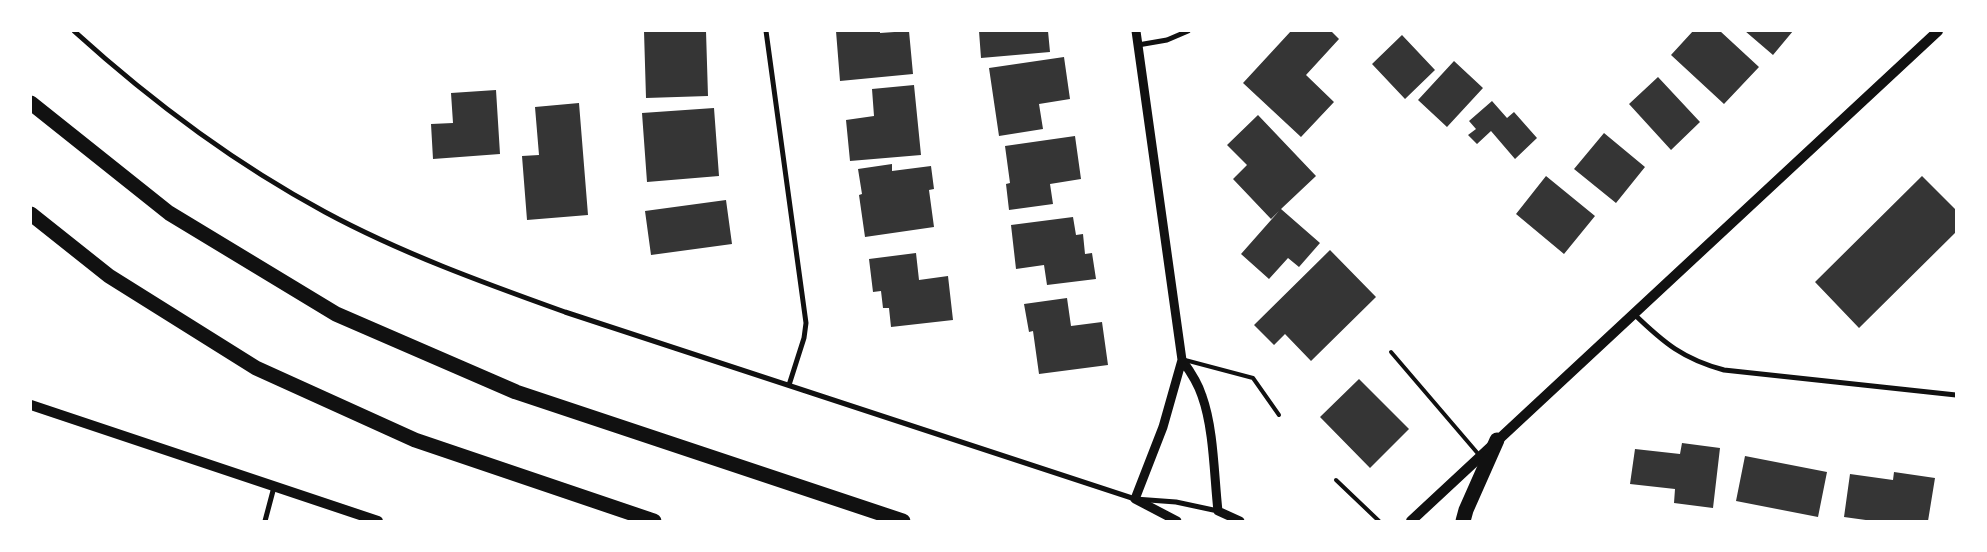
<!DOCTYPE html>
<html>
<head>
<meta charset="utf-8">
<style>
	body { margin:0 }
	#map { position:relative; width:1987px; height:552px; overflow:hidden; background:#fff; font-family:Ubuntu,sans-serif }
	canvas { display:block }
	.frame { position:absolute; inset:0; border:32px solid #fff; pointer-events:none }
</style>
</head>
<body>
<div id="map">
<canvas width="1987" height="552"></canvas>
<div class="frame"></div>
</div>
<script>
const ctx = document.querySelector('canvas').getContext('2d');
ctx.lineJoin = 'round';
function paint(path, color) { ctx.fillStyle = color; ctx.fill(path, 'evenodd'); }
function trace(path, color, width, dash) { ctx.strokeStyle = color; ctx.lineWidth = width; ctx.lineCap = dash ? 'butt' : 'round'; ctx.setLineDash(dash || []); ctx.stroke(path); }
paint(new Path2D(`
	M644 31H706L708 96 646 98Z
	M836 31H880V33L909 31 913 74 840 81Z
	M979 31H1048L1050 52 981 58Z
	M1291 31H1331L1339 39 1306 75 1334 102 1301 137 1243 83Z
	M1693 31H1720L1759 67 1724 104 1671 55Z
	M1745 31H1793L1773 55Z
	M1402 35 1435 70 1405 99 1372 64Z
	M1064 57 1070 99 1039 104 1043 129 999 136 989 68Z
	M1454 61 1483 88 1447 127 1418 100Z
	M1658 77 1700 122 1671 150 1629 104Z
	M914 85 921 155 850 161 846 120 874 116 872 89Z
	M496 90 500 154 433 159 431 124 453 123 451 93Z
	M1492 101 1507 118 1514 112 1537 138 1515 159 1491 131 1477 144 1468 135 1476 129 1469 121Z
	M579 103 588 215 527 220 522 156 539 155 535 107Z
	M714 108 719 176 647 182 642 113Z
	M1258 115 1316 176 1281 209 1320 243 1299 267 1288 258 1269 279 1241 254 1279 211 1271 219 1233 179 1247 165 1227 145Z
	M1604 133 1645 167 1616 203 1574 169Z
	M1075 136 1081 179 1050 184 1053 204 1009 210 1006 184 1010 183 1005 146Z
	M892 164V171L931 166 934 189 929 190 934 227 865 237 859 195 862 194 858 169Z
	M1546 176 1595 216 1564 254 1516 214Z
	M1922 176 1956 210V232L1859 328 1815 282Z
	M726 200 732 244 651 255 645 211Z
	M1073 217 1076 235 1083 234 1085 254 1092 253 1096 279 1047 285 1044 265 1016 269 1011 225Z
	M1330 250 1376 297 1311 361 1285 334 1274 345 1254 325Z
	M916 253 919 280 948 276 953 320 891 327 889 308H883L881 291 873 292 869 259Z
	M1067 298 1071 326 1102 322 1108 365 1039 374 1033 331 1029 332 1024 304Z
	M1359 379 1409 429 1370 468 1320 417Z
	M1682 443 1720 448 1713 508 1674 503 1675 489 1630 484 1635 449 1680 454Z
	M1745 456 1827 472 1818 517 1736 501Z
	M1894 472 1935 478 1928 521H1873L1844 517 1850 474 1893 480Z`), '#353535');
trace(new Path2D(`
	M1391 352 1480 456
	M1185 360 1253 378 1279 415
	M1336 480 1379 521`), '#111', 4);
trace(new Path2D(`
	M74 31C150 100 234 163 325 212 401 253 484 283 565 312L1135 499 1176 502 1218 511
	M766 31 806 323 804 338 789 385
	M1138 45 1167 40 1188 31
	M1634 314C1664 343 1683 359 1724 370L1956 395
	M265 521 274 487`), '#111', 5);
trace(new Path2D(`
	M1136 31 1182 360 1163 427 1135 499 1177 521
	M1182 360C1190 371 1198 383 1202 396 1214 429 1214 476 1218 511L1240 521`), '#111', 9);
trace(new Path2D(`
	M31 405 378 521
	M1411 521 1938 31`), '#111', 10);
trace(new Path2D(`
	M31 103 169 213 336 314 516 392 903 521
	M31 214 109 276 256 368 415 440 654 521
	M1463 521 1466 510 1497 440`), '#111', 15);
</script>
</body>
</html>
